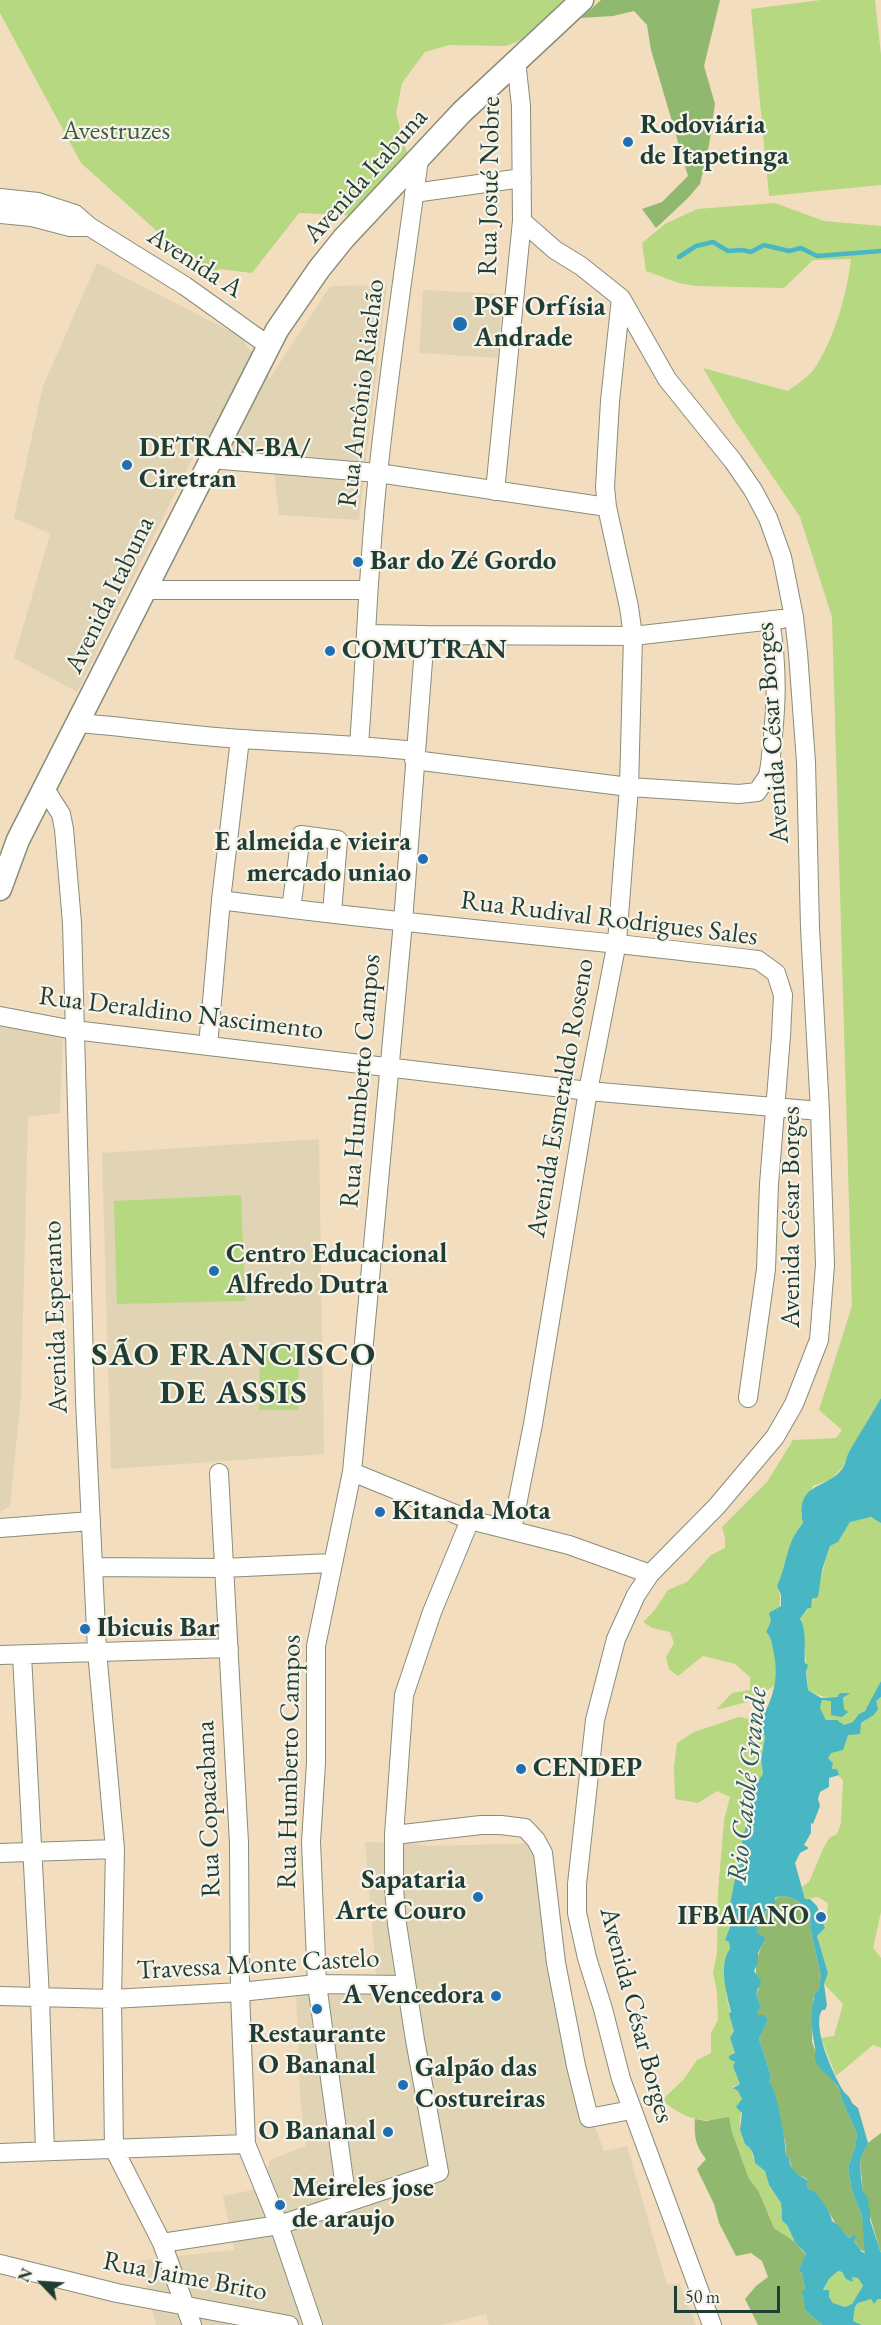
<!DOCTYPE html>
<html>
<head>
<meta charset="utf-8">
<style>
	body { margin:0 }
	#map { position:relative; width:881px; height:2325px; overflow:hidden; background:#f3ddbf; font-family:"EB Garamond",serif }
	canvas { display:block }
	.north { position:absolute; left:12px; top:2253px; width:60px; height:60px; -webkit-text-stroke:4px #f7f3e8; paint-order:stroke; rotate:295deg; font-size:16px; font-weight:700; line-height:24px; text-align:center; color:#1f3d34 }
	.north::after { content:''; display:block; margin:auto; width:21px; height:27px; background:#1f3d34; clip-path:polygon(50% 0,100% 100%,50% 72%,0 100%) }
	.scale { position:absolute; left:674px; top:2286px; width:106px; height:27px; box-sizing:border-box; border:3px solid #1f3d34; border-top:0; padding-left:8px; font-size:18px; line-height:21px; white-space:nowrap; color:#1f3d34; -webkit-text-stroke:4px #f7f3e8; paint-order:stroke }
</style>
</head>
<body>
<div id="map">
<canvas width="881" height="2325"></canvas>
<div class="north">N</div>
<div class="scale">50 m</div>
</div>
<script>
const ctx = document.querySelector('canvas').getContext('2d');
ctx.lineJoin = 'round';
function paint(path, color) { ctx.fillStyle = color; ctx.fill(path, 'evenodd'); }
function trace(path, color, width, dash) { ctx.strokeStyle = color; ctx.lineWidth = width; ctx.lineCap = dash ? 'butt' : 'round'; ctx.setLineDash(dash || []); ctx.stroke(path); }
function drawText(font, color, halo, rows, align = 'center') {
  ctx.font = font + ' "EB Garamond",serif'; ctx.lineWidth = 4.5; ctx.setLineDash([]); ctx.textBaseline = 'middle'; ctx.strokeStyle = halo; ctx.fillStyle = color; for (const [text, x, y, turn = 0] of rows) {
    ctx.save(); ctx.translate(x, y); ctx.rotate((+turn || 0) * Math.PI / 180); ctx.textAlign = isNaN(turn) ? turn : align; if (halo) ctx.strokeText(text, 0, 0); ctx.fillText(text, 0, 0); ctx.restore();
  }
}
paint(new Path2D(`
	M97 263 240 336 270 378 330 286 387 285 359 520 279 515 274 473 196 451 77 692 14 658 50 534 14 518 43 386Z
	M423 290 502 294 498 358 419 353Z
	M0 1019 63 1037 60 1113 28 1117 21 1396 10 1506 0 1512Z
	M319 1139 324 1454 111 1469 102 1153Z
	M365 1842 410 1843 427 1846 541 1843 589 2110 604 2151 627 2146 667 2285 679 2283 696 2325H489L486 2314 441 2325H156L140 2260 234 2250 223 2196 262 2188 270 2160 306 2146 300 2097 296 1990 377 1986Z`), '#e0d4b5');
paint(new Path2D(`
	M0 0H578L545 31 506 46 449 45 425 52 402 83 396 114 410 164 363 216 299 213 252 273 220 269 211 273 179 251 81 163 0 13Z
	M821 0H875L881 55V185L769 196 751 9Z
	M775 203 824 221 881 226V1398L857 1442 849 1451 843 1467 830 1480 813 1486 801 1513 803 1523C785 1544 788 1562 777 1586 786 1609 774 1612 766 1632 778 1644 776 1669 776 1685L747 1702 716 1710 732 1693 750 1690V1677L735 1664 703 1656 678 1676 669 1669 666 1657 674 1643 670 1632 652 1628 643 1622 654 1611 668 1590 687 1582 711 1555 725 1548V1538L722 1527 767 1482 793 1440 836 1438 842 1430 819 1410 852 1306 832 617 800 517 733 418 703 368 788 391C797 384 810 376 816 366 835 337 847 293 851 259L813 260 784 288 695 286 679 283 646 271 642 243 665 224 697 209Z
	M241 1195 245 1301 117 1304 114 1201Z
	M260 1348H299L298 1410H259Z
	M866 1517 877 1519 881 1523V1681L869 1706 853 1722 845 1725 826 1720 820 1708 822 1700H831V1707L847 1711 844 1710C841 1702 842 1699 849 1693 830 1699 825 1699 808 1690 808 1681 803 1624 800 1619 818 1602 822 1569 830 1546L838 1542 850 1522Z
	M881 1697V1912L873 1948 881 1958V2048L873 2045 836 2076 821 2038 834 2036 843 2004 824 1984 828 1973 817 1936 825 1927 822 1918 827 1915 828 1903 818 1897 805 1899 802 1887 809 1882 823 1849 829 1838 837 1834 841 1823 843 1780 832 1769 833 1763 828 1758C836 1740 858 1725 874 1715L876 1701Z
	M739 1717 760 1721 765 1737 761 1760 763 1774C752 1788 747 1801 748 1818L728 1915 730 1927 725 1940 729 1942 730 1949 726 1994 734 2031 730 2038 735 2053 736 2073 739 2076 740 2084 732 2087C750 2096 738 2114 740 2130 741 2135 744 2139 745 2144L750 2147 755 2163 765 2171 769 2185 781 2203V2213L795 2242 774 2228 758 2190 749 2179 732 2132 729 2118C699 2123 686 2120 662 2100L684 2079 697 2060 711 2053V2033L718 2020 717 1992 713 1973 717 1953 718 1891 724 1821 730 1797 717 1791 698 1803 675 1799 674 1767 677 1743 694 1732Z
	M838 2271 858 2278 863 2287 852 2304 845 2307 833 2303 823 2291 829 2279Z
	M871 2299 874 2304 878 2299H881V2325H862L853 2321 854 2310 858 2303Z`), '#b6d880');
paint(new Path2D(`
	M601 0H720L704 66 715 104 709 145 700 184 688 198 656 228 642 209 662 202 688 176 651 50 647 25 634 11 613 16 581 18Z
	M779 1896C796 1896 814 1909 810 1927L821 1976 818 1993 813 1999 812 2042 821 2068 832 2079 842 2094V2100L857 2134 855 2147 848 2168 852 2191 862 2216 866 2253 860 2249 851 2236 848 2238C832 2226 827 2198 809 2190L806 2183 808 2181 807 2179 793 2172 789 2157 786 2156C787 2142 782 2132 779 2119 776 2105 775 2094 769 2082L771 2076 759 2039 768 2020 758 2015 757 2012 761 2007 756 1994 759 1989C754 1969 755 1959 765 1940L757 1933V1922L763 1920C766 1912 772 1901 779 1896Z
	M729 2117 732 2132 749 2179 758 2190 774 2228 795 2242 806 2255 798 2271 802 2273 805 2289V2310L822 2325H758L745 2299 756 2286 768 2277 762 2261 751 2253 736 2256 719 2223 714 2204 697 2169 706 2159C695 2146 694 2135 695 2119L706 2121Z
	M881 2133V2253L863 2193 860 2160 868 2143Z`), '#90b86e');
paint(new Path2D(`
	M881 1398V1523L871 1517 850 1522 838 1542 830 1546 822 1570 818 1597 812 1599 811 1608H808L800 1619C807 1630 804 1650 805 1663L808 1665 806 1672 808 1690 821 1698 837 1697 840 1693H850L843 1698 844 1709 848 1712 842 1717 831 1715V1701L822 1700 820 1708 826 1720H837L844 1725 853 1722 859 1714 865 1711 881 1681V1697L876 1701 878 1709 874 1715 861 1723 860 1734 848 1735 843 1750 831 1753 828 1758 833 1763 832 1769H837L839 1775 829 1778V1787L820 1792 818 1799 820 1806 813 1824 811 1823V1833L804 1845 809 1848 800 1853 795 1863 805 1899H810L817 1906 825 1928 817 1936 828 1973 824 1984 827 2005 825 2010H822C811 2026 834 2077 844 2092 848 2096 850 2097 852 2103L858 2108 868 2143 860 2160 861 2178 863 2192 867 2196 870 2212V2220L881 2253V2299H878L874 2304 871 2299 858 2303 855 2307 853 2321 862 2325H822L805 2310 804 2298 801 2292 805 2289 802 2273 798 2271 806 2254 795 2242 787 2225 782 2220 781 2203 769 2185 765 2171 755 2163C754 2155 752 2148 745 2144L740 2130 742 2113 736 2107 742 2099 738 2091 733 2088 740 2084 733 2066 735 2062 729 2059V2056L735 2053 730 2038 734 2031 729 2014 731 2012C727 1995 718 1964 730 1949L729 1942 725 1940 730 1927 728 1915 743 1838 748 1818 747 1804 752 1795V1789L763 1774 761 1760 765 1737 760 1721C773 1699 779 1680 774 1654 772 1645 772 1638 766 1632L771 1621 769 1613 781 1606V1595L777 1586C788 1562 785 1544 803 1523 795 1481 826 1491 843 1468 846 1463 846 1456 850 1450 860 1433 871 1416 881 1398ZM779 1896C796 1896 814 1909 810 1927L821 1976 818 1992H816C809 2010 812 2031 815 2048 816 2053 814 2058 816 2062 823 2075 842 2083 842 2100L857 2134 855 2147 848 2168 852 2191 862 2216 865 2253 862 2252 854 2241 856 2237 854 2235 848 2238 838 2225 832 2221C830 2210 821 2199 814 2191L809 2190 806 2183 809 2181C797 2174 790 2171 789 2157L786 2156C786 2144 777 2089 769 2082L771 2076 759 2039 768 2020 764 2015H758L757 2012 761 2007 756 1994 761 1981 754 1971 758 1962V1953L765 1940 764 1937 757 1933V1922H763L766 1911 774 1908 775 1898ZM838 2271 842 2272 846 2279 853 2282 852 2277 858 2278 863 2286 852 2304 845 2307 833 2303 829 2297V2290H823L829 2279Z`), '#48b6c3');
trace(new Path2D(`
	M679 257 696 246 713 242 728 251 742 250 751 252 764 245 789 251 801 248 817 256 881 251`), '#48b6c3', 4.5);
const minor = new Path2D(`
	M414 193 522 178
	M0 198 38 202 75 214 90 227 185 286 269 346
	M0 214 32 217 70 227H90
	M522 221 555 250 581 266 621 298 667 379 733 461 753 490 768 518 782 557 794 617 798 653 806 762 810 928 820 1111 825 1265 819 1340 794 1404 775 1437 717 1506 650 1574 636 1595 616 1639 595 1720 577 1884V1913L587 1958 603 2009 621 2079 712 2325
	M210 459 378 473 607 507
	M495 491 522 221 521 106 516 60
	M143 590H368
	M425 635 633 636 782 619
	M78 723C133 727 187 736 242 739 300 743 358 745 416 751
	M359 745C366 654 368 564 378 474 389 368 405 264 419 159
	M414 760 629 787 739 794 757 792 768 776 770 765C776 712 779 673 770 620
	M45 789 61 814 64 829 72 923 85 1400 93 1567 97 1651 115 1849 112 1999 114 2149 162 2243 192 2325
	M221 900C400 924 579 938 758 960L776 973 783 995 781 1036 769 1184 766 1269 748 1398
	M291 909 301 835 338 840 332 913
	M0 1016 74 1030 588 1091 820 1111
	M208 1046 221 900 240 739
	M352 1472 470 1520 569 1545 650 1574
	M219 1473 239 1843 240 1992 246 2144 279 2225 313 2325
	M0 1528 91 1521
	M512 1530 533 1424 588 1091 617 942 629 787 633 636 629 607 607 507 605 487 610 401 621 298
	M93 1567 223 1568 332 1563
	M0 1655 229 1648
	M22 1655 40 1998 45 2151
	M394 1835 481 1825H501L525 1828 536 1840 543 1853 556 1963 576 2066 589 2118 631 2110
	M0 1853 115 1849
	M0 1996 112 1999 240 1992 317 1984 406 1985
	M0 2153 246 2144
	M347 2202 317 1984 311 1842 316 1763V1646L352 1472 403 922 425 635 367 634
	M162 2243 279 2225 439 2172 415 2040 397 1924 394 1888V1835L404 1695 432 1612 470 1520
	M0 2264 117 2293 289 2325`);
const major = new Path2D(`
	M0 889 18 840 277 330 319 269 344 238 462 112 582 0`);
trace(minor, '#898d7a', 20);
trace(major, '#898d7a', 25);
trace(minor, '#fff', 18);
trace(major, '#fff', 22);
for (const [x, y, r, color] of [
	[628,142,6,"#1f6fb2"],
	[460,324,8,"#1f6fb2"],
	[127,465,6,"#1f6fb2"],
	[358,562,6,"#1f6fb2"],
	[330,651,6,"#1f6fb2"],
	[423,859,6,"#1f6fb2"],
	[214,1271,6,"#1f6fb2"],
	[380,1512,6,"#1f6fb2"],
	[85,1629,6,"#1f6fb2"],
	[521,1769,6,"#1f6fb2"],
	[478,1897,6,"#1f6fb2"],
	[821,1917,6,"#1f6fb2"],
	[496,1996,6,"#1f6fb2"],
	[317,2009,6,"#1f6fb2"],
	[403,2085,6,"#1f6fb2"],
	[388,2132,6,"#1f6fb2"],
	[280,2205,6,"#1f6fb2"]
]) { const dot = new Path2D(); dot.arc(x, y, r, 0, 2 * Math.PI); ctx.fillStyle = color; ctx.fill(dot); trace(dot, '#f7f3e8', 2); }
drawText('bold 27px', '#1f3d34', '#f7f3e8', [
	["Rodoviária",640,126],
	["de Itapetinga",640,157],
	["PSF Orfísia",474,308],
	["Andrade",474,339],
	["DETRAN-BA/",139,449],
	["Ciretran",139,480],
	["Bar do Zé Gordo",370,562],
	["COMUTRAN",342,651],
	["E almeida e vieira",411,843,"right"],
	["mercado uniao",411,874,"right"],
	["Centro Educacional",226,1255],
	["Alfredo Dutra",226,1286],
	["Kitanda Mota",392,1512],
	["Ibicuis Bar",97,1629],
	["CENDEP",533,1769],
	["Sapataria",466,1881,"right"],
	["Arte Couro",466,1912,"right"],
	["IFBAIANO",809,1917,"right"],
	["A Vencedora",484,1996,"right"],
	["Restaurante",317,2035,"center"],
	["O Bananal",317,2066,"center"],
	["Galpão das",415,2069],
	["Costureiras",415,2100],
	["O Bananal",376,2132,"right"],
	["Meireles jose",292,2189],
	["de araujo",292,2220]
], 'left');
drawText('27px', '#3d5c43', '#f7f3e8', [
	["Avestruzes",116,132]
]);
drawText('27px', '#1f3d34', '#f7f3e8', [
	["Avenida Itabuna",366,176,-48],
	["Rua Josué Nobre",490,186,-89],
	["Avenida A",195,263,33],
	["Rua Antônio Riachão",362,393,-83],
	["Avenida Itabuna",110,595,-64],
	["Avenida César Borges",773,733,-94],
	["Rua Rudival Rodrigues Sales",609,919,7],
	["Rua Deraldino Nascimento",181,1014,7],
	["Rua Humberto Campos",361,1081,-85],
	["Avenida Esmeraldo Roseno",561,1098,-80],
	["Avenida César Borges",792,1217,-90],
	["Avenida Esperanto",56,1317,-92],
	["Rua Humberto Campos",290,1762,-89],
	["Rua Copacabana",209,1809,-92],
	["Travessa Monte Castelo",258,1965,-3],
	["Avenida César Borges",636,2015,75],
	["Rua Jaime Brito",185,2277,11]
]);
drawText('italic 28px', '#295b58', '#f7f3e8', [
	["Rio Catolé Grande",748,1785,-84]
]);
ctx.letterSpacing = '1.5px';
drawText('bold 33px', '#1f3d34', '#f7f3e8', [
	["SÃO FRANCISCO",234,1356],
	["DE ASSIS",234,1394]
]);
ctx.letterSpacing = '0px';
</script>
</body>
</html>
